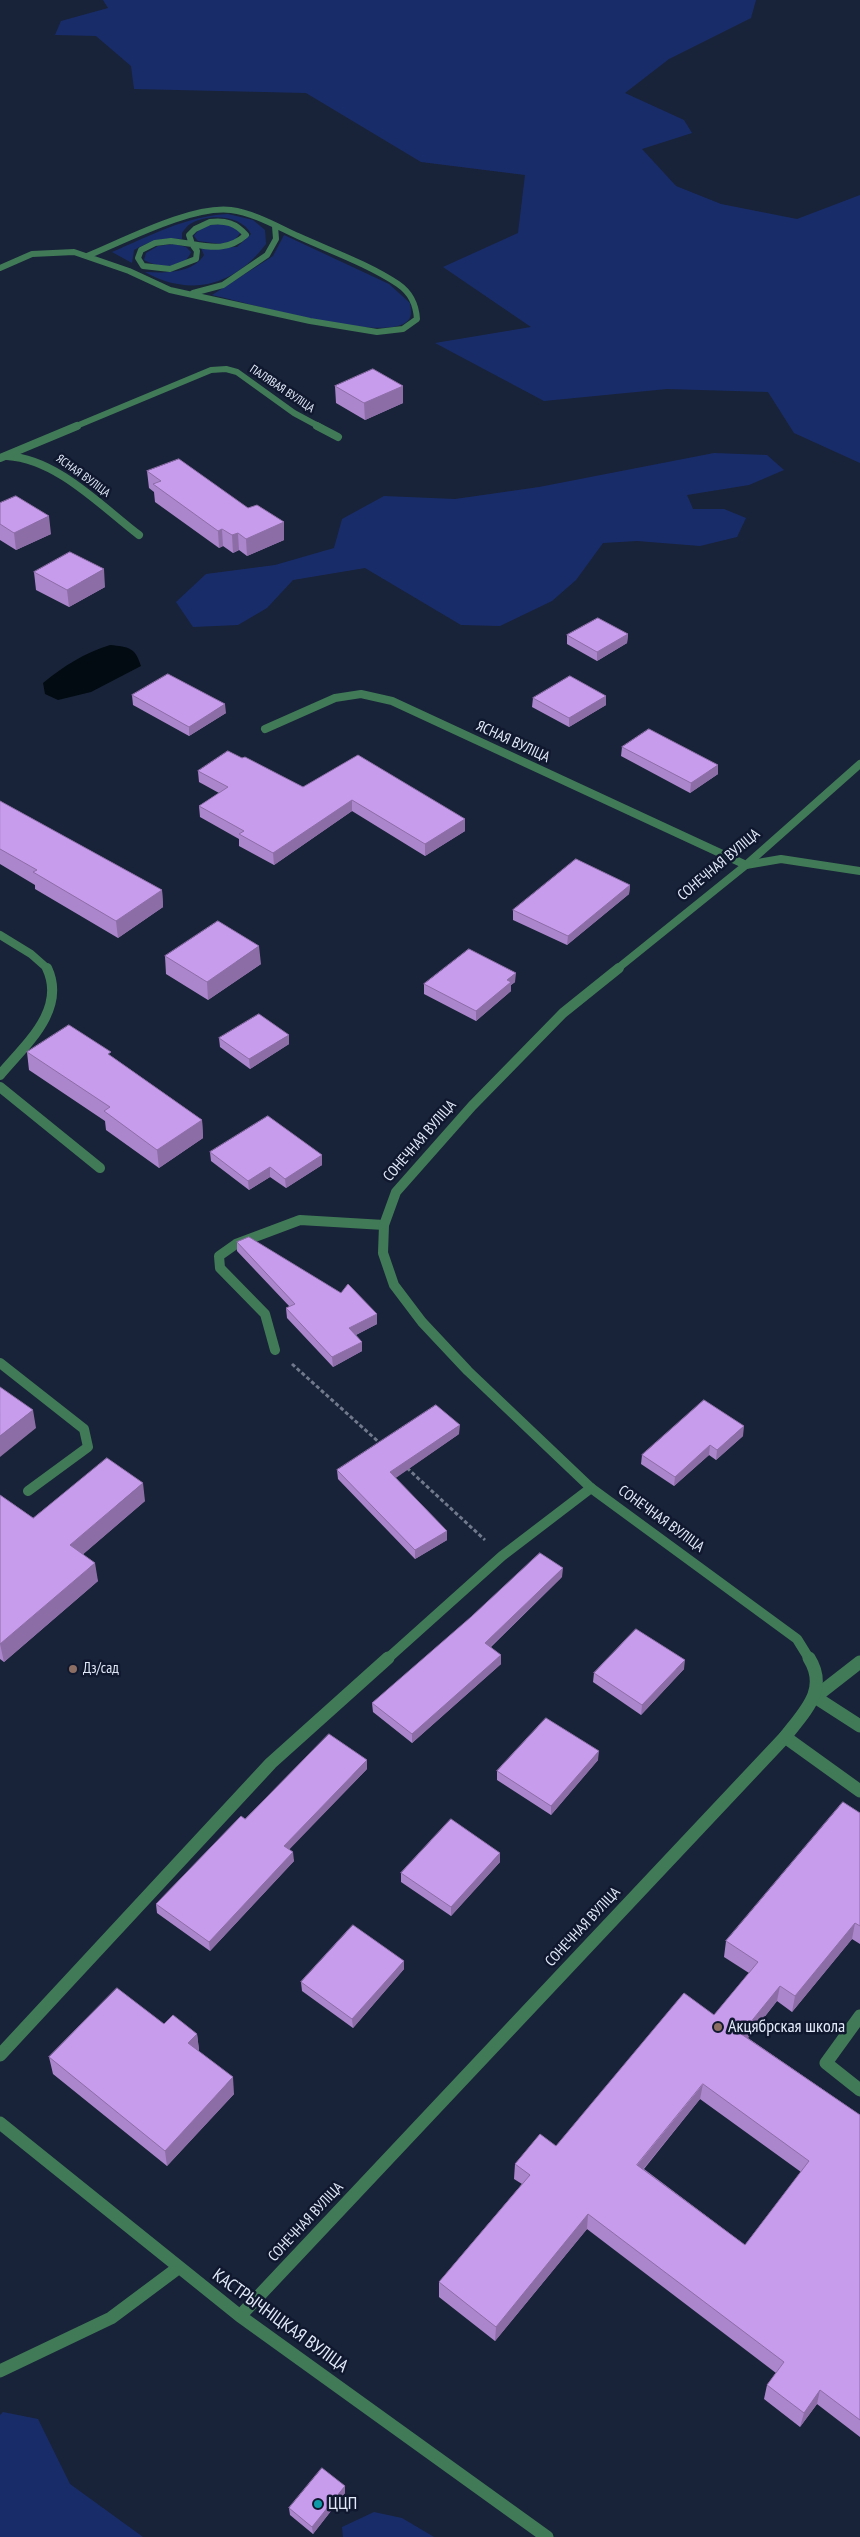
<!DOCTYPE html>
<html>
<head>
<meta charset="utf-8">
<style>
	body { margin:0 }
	canvas { display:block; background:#182238 }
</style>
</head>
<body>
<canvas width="860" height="2537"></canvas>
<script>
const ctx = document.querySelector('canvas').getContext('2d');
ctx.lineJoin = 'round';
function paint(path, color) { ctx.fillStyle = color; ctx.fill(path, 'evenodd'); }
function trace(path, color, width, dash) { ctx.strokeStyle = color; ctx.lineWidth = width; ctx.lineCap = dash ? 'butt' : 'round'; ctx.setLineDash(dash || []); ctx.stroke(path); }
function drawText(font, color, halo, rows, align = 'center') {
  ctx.font = font + ' "PT Sans Narrow",sans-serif'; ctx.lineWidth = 5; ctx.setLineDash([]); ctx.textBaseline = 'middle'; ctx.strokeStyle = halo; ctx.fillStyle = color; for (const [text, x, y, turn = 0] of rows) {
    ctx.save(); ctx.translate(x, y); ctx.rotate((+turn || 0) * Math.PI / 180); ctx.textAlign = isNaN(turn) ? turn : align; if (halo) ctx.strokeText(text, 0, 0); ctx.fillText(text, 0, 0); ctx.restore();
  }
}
paint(new Path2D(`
	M103 0H756L751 18 669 59 625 93 684 120 692 133 642 149 676 186 721 204 797 219 860 195V463L794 433 768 392 667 389 544 401 435 343 531 327 443 267 518 233 525 175 421 162 306 93 134 89 131 66 96 36 55 35 61 21 108 8Z
	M228 214 253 220 265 230 266 244C235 285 191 298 145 272 165 273 192 274 204 255L201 248 237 247 251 234C242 215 208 213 190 224 187 226 184 230 182 233V239C164 238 150 241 134 250L132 263 112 252C150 236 186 216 228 214Z
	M222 224 235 227 241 232 234 241 221 244 198 241 194 236C201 225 210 225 222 224Z
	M284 235 389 284 410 303C411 311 413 318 405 323 375 341 249 303 212 295L273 256Z
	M174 244 186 247 191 252C184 271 159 268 144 260L146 253 158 246Z
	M714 453 767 455 784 470 749 485 687 495 693 509H724L746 518 737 537 700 546 637 541 603 543 576 580 552 601 500 626 461 625 365 568 293 580 267 608 238 625 193 627 176 602 206 574 275 565 334 548 342 519 384 496 455 499 539 487Z
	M3 2412 38 2419 70 2484 143 2537H0V2415Z
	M374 2512 402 2518 434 2537H343L342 2527Z`), '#182c69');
paint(new Path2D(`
	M110 645C129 647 135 647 141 666L91 692 58 700 45 694 43 683C64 666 84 653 110 645Z`), '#010b11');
trace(new Path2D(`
	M292 1364 382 1445
	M407 1468 485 1540`), '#717a8d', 3, [4, 2.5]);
trace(new Path2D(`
	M210 222C225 220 236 223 246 235 229 250 213 248 192 244L189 235 195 229Z
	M171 241 192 244 197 251 196 259 170 269 143 266 138 258 141 250 155 243Z
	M0 268 32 254 74 252 129 271 170 290 310 321 377 332 403 329 417 319C416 304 411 293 398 284 368 264 331 251 298 236 278 227 254 213 231 210 192 205 124 241 87 256
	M193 293 223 285 267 255 276 239 275 226`), '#407a57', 6);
trace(new Path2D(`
	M746 865 781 859 860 871`), '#407a57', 8);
trace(new Path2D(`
	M0 1087 100 1168
	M275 1350 265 1314 220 1268 219 1256 236 1244 300 1220 384 1225
	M0 1363 84 1429 88 1447 28 1491
	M386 1660 502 1556 591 1488`), '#407a57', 10);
trace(new Path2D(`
	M860 1662 815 1697 860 1726
	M785 1737 860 1791
	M860 2016 826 2063 860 2090
	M0 2055 271 1763 388 1658`), '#407a57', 13);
trace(new Path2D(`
	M74 427 211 370 226 369 237 372 294 413 320 427`), '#407a57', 6);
trace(new Path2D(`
	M317 426 338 437
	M7 456C57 459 101 506 139 535
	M0 458 77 426
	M265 729 335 698 361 694 392 701 746 865
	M0 935 31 954 48 969
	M617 969 746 865 860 764`), '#407a57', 8);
trace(new Path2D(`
	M619 968 563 1013 472 1106 396 1192 384 1225 383 1253 394 1285 422 1322 468 1371 591 1488 797 1639 810 1660
	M0 1075C25 1045 67 1010 47 968`), '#407a57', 10);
trace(new Path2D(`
	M0 2123 240 2316 547 2537
	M240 2316 785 1737C804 1712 829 1690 809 1658
	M0 2371 111 2318 178 2268`), '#407a57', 13);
paint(new Path2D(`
	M335 386H403V403L365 420 336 403Z
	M147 471 248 508 284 522V540L247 556 239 550 233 553 223 546 219 548 155 502 154 492 149 488Z
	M0 503 51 534 16 550 0 540Z
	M34 572 105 587 69 607 36 590Z
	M628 634 627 643 597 661 567 644V635Z
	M132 695 226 713 189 736 133 705Z
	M606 696V705L569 727 532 707 533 698Z
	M622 747 718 774 690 793 621 756Z
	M242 758 303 787 465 819V831L425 856 352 811 274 865 239 846V839L200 817 199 806 219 793 199 782 198 771Z
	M0 801 162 890 163 907 118 938 35 889V885L0 864Z
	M630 885 629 894 567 945 513 920V910Z
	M165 956 261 964 208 1000 166 974Z
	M515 982 511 985V991L476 1021 424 994V984Z
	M219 1038 289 1044 250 1069 220 1047Z
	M27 1052 111 1056 202 1120 203 1138 159 1168 106 1130 105 1121 29 1070Z
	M210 1152 322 1155V1165L286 1188 270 1177 249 1190 211 1161Z
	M237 1242 377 1314V1324L356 1335 362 1342V1351L333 1367 287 1318 286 1308 290 1307 237 1251Z
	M459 1434 395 1478 447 1531V1540L415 1559 338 1479 337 1470Z
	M743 1436 716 1460 709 1455 674 1486 641 1464 642 1455Z
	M0 1495 33 1518 145 1501 83 1554 98 1581 4 1662 0 1659Z
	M562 1577 491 1647 501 1664 412 1743 373 1712 372 1703Z
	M684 1669 641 1715 593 1682 594 1673Z
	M598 1760 551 1815 497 1780V1771Z
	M367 1769 289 1849 294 1861 210 1951 157 1913 156 1904 245 1819Z
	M860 1813V1944L852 1939 792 2012 777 2001 748 2038 860 2115V2437L817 2404 800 2427 764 2399 767 2385 776 2373 587 2229 495 2341 439 2297V2282L522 2184 514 2179 515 2164 556 2146 714 2015 749 1973 724 1957 726 1941ZM700 2099 801 2172 745 2245 644 2169Z
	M500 1862 451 1916 401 1882V1873Z
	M404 1969 353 2028 302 1991 301 1982Z
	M164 2024 197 2034 199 2050 198 2051 234 2094 167 2166 53 2074 49 2057Z
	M345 2493 313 2534 290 2515 289 2508Z`), '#ac86cc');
paint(new Path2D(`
	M403 386V403L365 420 364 403Z
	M49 516 51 534 16 550 14 533Z
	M284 522V540L247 556 246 539Z
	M222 529 223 546 219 548 218 531Z
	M238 533 239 550 233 553 232 535Z
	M104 569 105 587 69 607 67 590Z
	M628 634 627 643 597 661V652Z
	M606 696V705L569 727V718Z
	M225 704 226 713 189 736V727Z
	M718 765V774L690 793 691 783Z
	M352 800V811L274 865 273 853Z
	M465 819V831L425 856V844Z
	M630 885 629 894 567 945 568 936Z
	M162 890 163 907 118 938 116 921Z
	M259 946 261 964 208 1000 207 982Z
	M516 973 515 982 511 985V991L476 1021V1011L507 980Z
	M289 1035V1044L250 1069 249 1059Z
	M202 1120 203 1138 159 1168 157 1150Z
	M322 1155V1165L286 1188 285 1179Z
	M270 1167V1177L249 1190 248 1181Z
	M377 1314V1324L350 1338 349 1328Z
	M362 1342V1351L333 1367 332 1357Z
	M33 1410 36 1428 0 1457V1436Z
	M460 1425 459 1434 390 1482V1472Z
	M744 1426 743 1436 716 1460 717 1450Z
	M710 1445 709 1455 674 1486 675 1477Z
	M143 1483 145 1501 73 1563 70 1545Z
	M447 1531V1540L415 1559V1550Z
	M95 1563 98 1581 4 1662 0 1644Z
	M563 1568 562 1577 485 1652V1643Z
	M501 1655V1664L412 1743V1734Z
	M685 1660 684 1669 641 1715 642 1705Z
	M599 1751 598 1760 551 1815V1806Z
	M367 1760V1769L284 1855V1846Z
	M293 1852 294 1861 210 1951 209 1942Z
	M500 1853V1862L451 1916V1907Z
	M855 1923 852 1939 792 2012 795 1996Z
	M404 1961V1969L353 2028 352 2019Z
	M780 1986 777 2001 739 2049 741 2034Z
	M197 2034 199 2050 190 2060 188 2043Z
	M233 2077 234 2094 167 2166 165 2151Z
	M703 2084 700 2099 635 2179 637 2165Z
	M588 2214 587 2229 495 2341 496 2327Z
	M820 2390 817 2404 800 2427 804 2413Z
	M345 2486V2493L313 2534 312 2527Z`), '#8c6da6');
const building = new Path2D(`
	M373 369 403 386 364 403 335 386Z
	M179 459 248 508 257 505 284 522 246 539 238 533 232 535 222 529 218 531 153 484 161 481 147 471Z
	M16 496 49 516 14 533 0 524V503Z
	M70 552 104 569 67 590 34 572Z
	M598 618 628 634 597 652 567 635Z
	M168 674 225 704 189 727 132 695Z
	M570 676 606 696 569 718 533 698Z
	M649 729 718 765 691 783 622 747Z
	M228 751 242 758 245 757 303 787 358 755 465 819 425 844 352 800 273 853 239 834 244 831 199 806 228 787 198 771Z
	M0 801 162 890 116 921 33 872 37 870 0 849Z
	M576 859 630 885 568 936 513 910Z
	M218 921 259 946 207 982 165 956Z
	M469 949 516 973 507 980 511 982 476 1011 424 984Z
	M259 1014 289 1035 249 1059 219 1038Z
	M69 1025 111 1052 108 1054 202 1120 157 1150 104 1111 110 1107 27 1052Z
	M268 1116 322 1155 285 1179 270 1167 248 1181 210 1152Z
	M249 1237 341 1293 348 1284 377 1314 349 1328 362 1342 332 1357 286 1308 295 1304 237 1242Z
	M0 1387 33 1410 0 1436Z
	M704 1400 744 1426 717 1450 710 1445 675 1477 642 1455Z
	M436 1405 460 1425 390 1472 447 1531 415 1550 337 1470Z
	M107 1458 143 1483 70 1545 95 1563 0 1644V1495L33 1518Z
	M540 1553 563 1568 485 1643 501 1655 412 1734 372 1703 471 1617Z
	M636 1629 685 1660 642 1705 594 1673Z
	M546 1718 599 1751 551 1806 497 1771Z
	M329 1734 367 1760 284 1846 293 1852 209 1942 156 1904 241 1816 245 1819Z
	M843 1802 860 1813V1926L855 1923 795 1996 780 1986 741 2034 860 2115V2420L820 2390 804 2413 767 2385 784 2362 588 2214 496 2327 439 2282 530 2175 515 2164 540 2134 556 2146 684 1993 714 2015 758 1962 726 1941ZM703 2084 809 2161 745 2245 637 2165Z
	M451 1819 500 1853 451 1907 401 1873Z
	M353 1925 404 1961 352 2019 301 1982Z
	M117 1988 164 2024 173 2015 197 2034 188 2043 233 2077 165 2151 49 2057Z
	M322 2468 345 2486 312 2527 289 2508Z`);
paint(building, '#c89ced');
trace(building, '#8c6da6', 1);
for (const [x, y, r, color] of [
	[73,1669,5,"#8d6e63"],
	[718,2027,5,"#8d6e63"],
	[318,2504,5,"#0f9aa8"]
]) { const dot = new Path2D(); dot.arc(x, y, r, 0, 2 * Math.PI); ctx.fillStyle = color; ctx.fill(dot); trace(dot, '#0f182e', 2); }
drawText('12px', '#e2eaf9', '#0f182e', [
	["ПАЛЯВАЯ ВУЛІЦА",282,389,34],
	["ЯСНАЯ ВУЛІЦА",83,476,36]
]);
drawText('15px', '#e2eaf9', '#0f182e', [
	["ЯСНАЯ ВУЛІЦА",513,742,25],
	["СОНЕЧНАЯ ВУЛІЦА",719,865,-40],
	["СОНЕЧНАЯ ВУЛІЦА",420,1141,-49],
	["СОНЕЧНАЯ ВУЛІЦА",661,1519,36],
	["СОНЕЧНАЯ ВУЛІЦА",583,1927,-47],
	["СОНЕЧНАЯ ВУЛІЦА",306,2222,-47]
]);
drawText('15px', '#e2eaf9', '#0f182e', [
	["Дз/сад",83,1669]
], 'left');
drawText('18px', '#e2eaf9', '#0f182e', [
	["Акцябрская школа",728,2027],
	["ЦЦП",328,2504]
], 'left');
drawText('18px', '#e2eaf9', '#0f182e', [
	["КАСТРЫЧНІЦКАЯ ВУЛІЦА",280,2321,36]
]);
</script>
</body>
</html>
